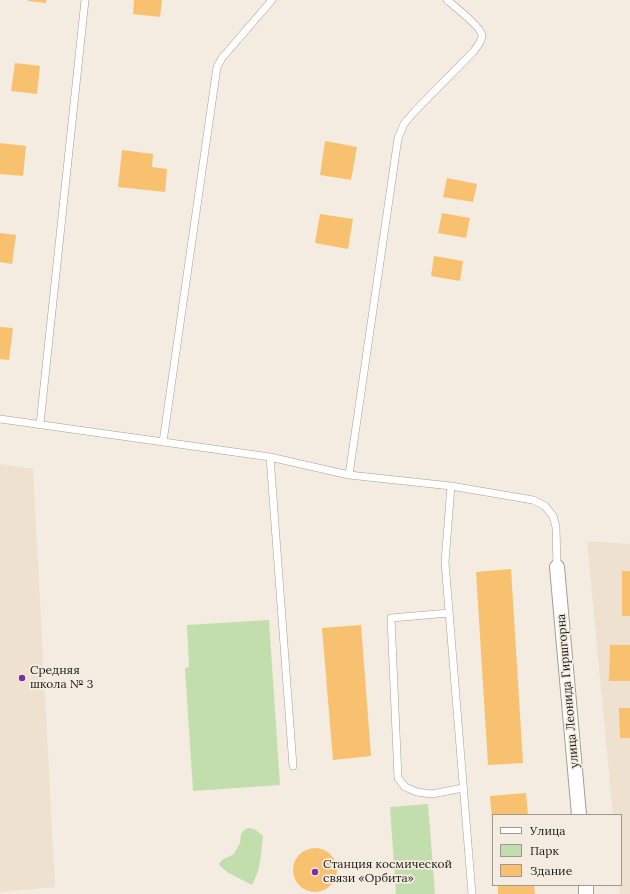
<!DOCTYPE html>
<html>
<head>
<meta charset="utf-8">
<style>
	body { margin:0 }
	#map { position:relative; width:630px; height:894px; overflow:hidden; background:#f4ece1; font-family:Lora,serif }
	canvas { display:block }
	.legend { position:absolute; left:492px; top:814px; width:130px; height:72px; box-sizing:border-box; background:#f4ece1; border:1px solid #9e9890; margin:0; padding:5px 7px; list-style:none; font-size:12px; color:#1d1b17 }
	.legend li { display:flex; align-items:center; gap:8px; height:20px }
	.legend b { width:20px; border:1px solid #9e9890 }
</style>
</head>
<body>
<div id="map">
<canvas width="630" height="894"></canvas>
<ul class="legend">
<li><b style="height:5px;background:#fff"></b>Улица</li>
<li><b style="height:11px;background:#c2deac"></b>Парк</li>
<li><b style="height:11px;background:#f8c16f"></b>Здание</li>
</ul>
</div>
<script>
const ctx = document.querySelector('canvas').getContext('2d');
ctx.lineJoin = 'round';
function paint(path, color) { ctx.fillStyle = color; ctx.fill(path, 'evenodd'); }
function trace(path, color, width, dash) { ctx.strokeStyle = color; ctx.lineWidth = width; ctx.lineCap = dash ? 'butt' : 'round'; ctx.setLineDash(dash || []); ctx.stroke(path); }
function drawText(font, color, halo, rows, align = 'center') {
  ctx.font = font + ' Lora,serif'; ctx.lineWidth = 3.5; ctx.setLineDash([]); ctx.textBaseline = 'middle'; ctx.strokeStyle = halo; ctx.fillStyle = color; for (const [text, x, y, turn = 0] of rows) {
    ctx.save(); ctx.translate(x, y); ctx.rotate((+turn || 0) * Math.PI / 180); ctx.textAlign = isNaN(turn) ? turn : align; if (halo) ctx.strokeText(text, 0, 0); ctx.fillText(text, 0, 0); ctx.restore();
  }
}
paint(new Path2D(`
	M0 464 33 469 55 887 0 892Z
	M587 541 630 544V894H620L619 885H621V815H613Z`), '#eee1cf');
paint(new Path2D(`
	M269 620 280 785 193 791 185 668 189 667 187 625Z
	M428 804 435 894H396L390 807Z
	M250 828 256 830 263 836C261 852 261 870 252 885L227 872 220 866 219 864 222 860 234 854 240 843 241 834 245 829Z`), '#c2deac');
paint(new Path2D(`
	M28 0H46V3L28 1Z
	M134 0H162L160 17 133 14Z
	M15 63 40 66 37 94 11 91Z
	M325 141 357 147 351 180 320 175Z
	M0 143 26 146 23 176 0 174Z
	M122 150 153 154 152 167 167 169 165 192 118 187Z
	M447 178 477 184 473 202 443 197Z
	M442 213 470 218 466 238 438 233Z
	M320 214 353 219 348 249 315 243Z
	M0 233 16 235 12 264 0 262Z
	M434 256 463 261 460 281 431 276Z
	M0 327 13 328 9 360 0 359Z
	M511 569 523 763 488 765 476 572Z
	M622 571H630V616H622Z
	M361 625 371 756 333 760 322 628Z
	M610 645H630V681H609Z
	M619 708H630V738H620Z
	M526 793 528 815H493V818H492L490 796Z
	M293 870a22 22 0 1 1 44 0a22 22 0 1 1-44 0Z
	M498 885H534L535 894H498Z`), '#f8c16f');
const service = new Path2D(`
	M0 419 270 457 349 475 451 486 533 500 545 506 553 516 556 527 557 567
	M40 424 85 0
	M163 442 217 67 222 58 272 0
	M270 457 293 766
	M349 475 398 138 404 124 415 111 474 51C477 46 482 42 482 35 481 27 454 6 447 0
	M451 486 445 562 472 894
	M449 613 391 618 398 778 405 787 417 792 432 794 463 788`);
const minor = new Path2D(`
	M557 567 579 815
	M586 885V894`);
trace(service, '#a69f94', 8);
trace(minor, '#a69f94', 16);
trace(service, '#fff', 7);
trace(minor, '#fff', 14);
for (const [x, y, r, color] of [
	[22,678,4,"#7f30a0"],
	[315,872,4,"#7f30a0"]
]) { const dot = new Path2D(); dot.arc(x, y, r, 0, 2 * Math.PI); ctx.fillStyle = color; ctx.fill(dot); trace(dot, '#f4ece1', 1.5); }
drawText('12px', '#1d1b17', '#f4ece1', [
	["Средняя",30,671],
	["школа № 3",30,685],
	["Станция космической",323,865],
	["связи «Орбита»",323,879]
], 'left');
drawText('12px', '#1d1b17', '#f4ece1', [
	["улица Леонида Гиршгорна",568,691,-95]
]);
</script>
</body>
</html>
